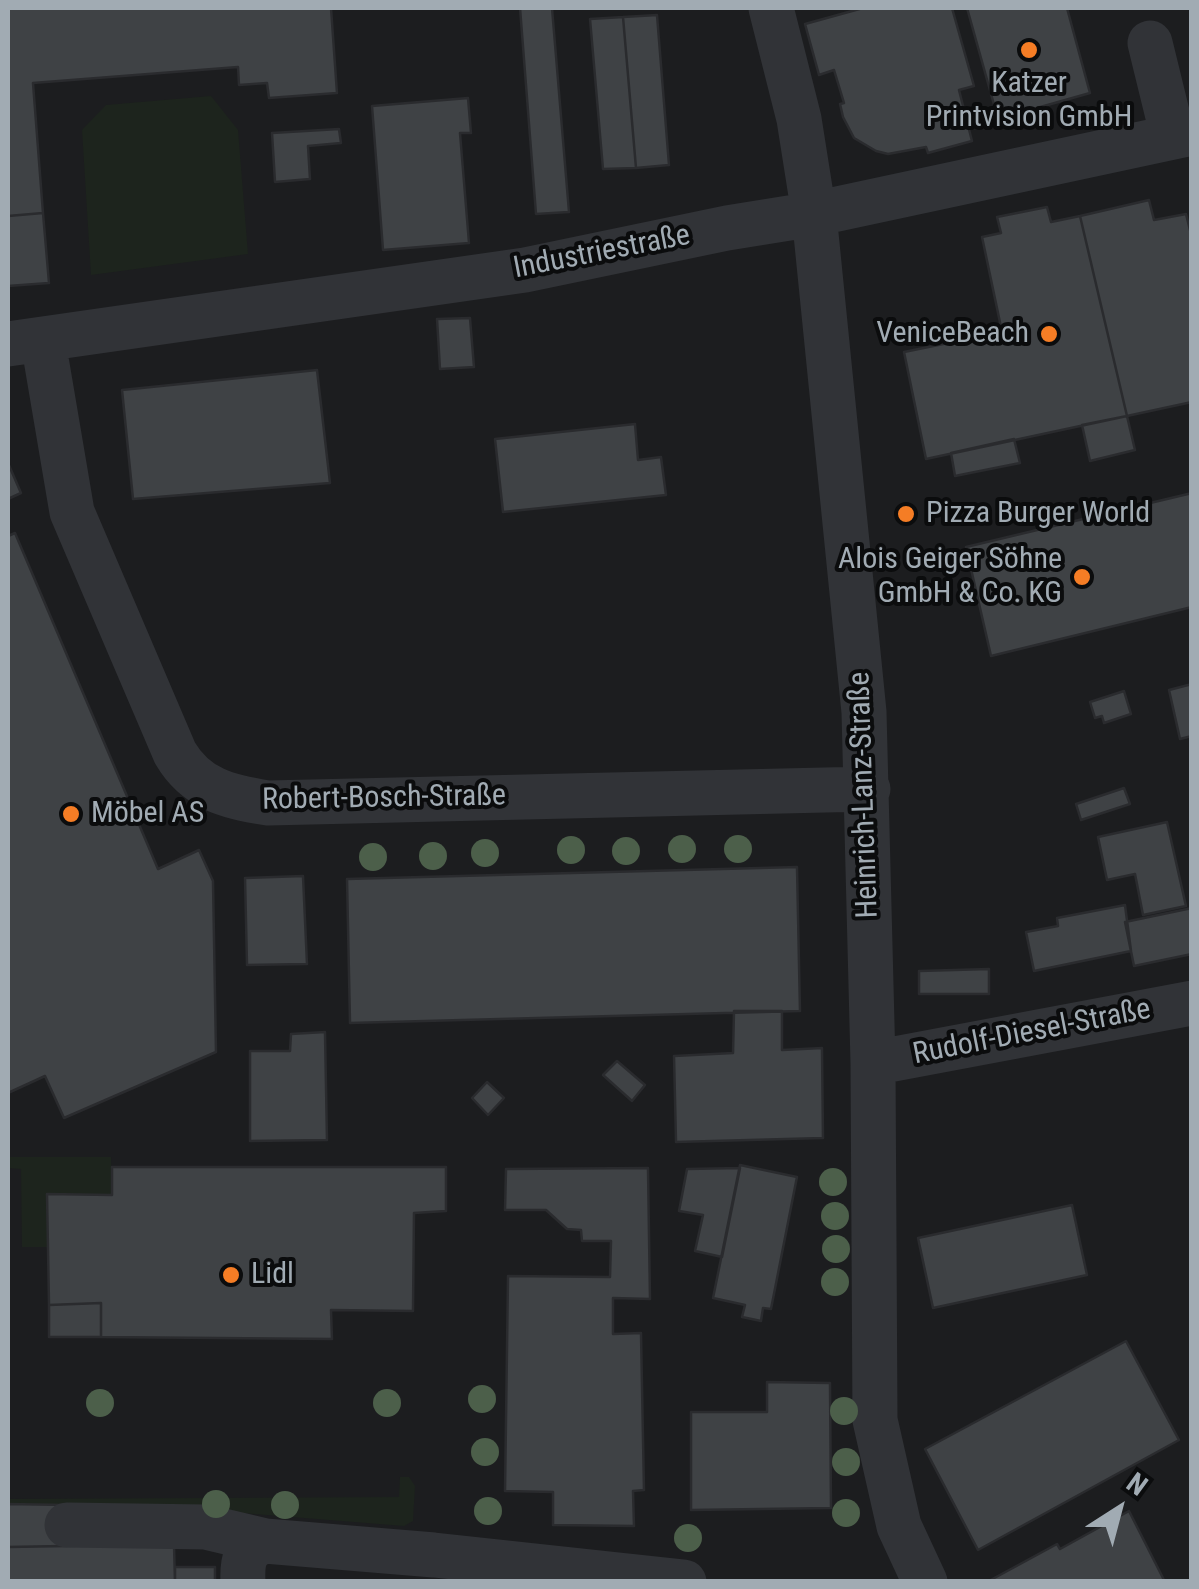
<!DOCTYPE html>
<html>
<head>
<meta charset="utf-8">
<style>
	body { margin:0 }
	#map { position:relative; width:1199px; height:1589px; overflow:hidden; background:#101112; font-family:"Roboto Condensed",sans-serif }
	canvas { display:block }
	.frame { position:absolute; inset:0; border:10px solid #a1abb3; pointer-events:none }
	.north { position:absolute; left:1069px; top:1459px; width:100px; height:100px; -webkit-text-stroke:8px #0b0c0d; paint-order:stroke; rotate:36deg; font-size:28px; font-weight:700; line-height:40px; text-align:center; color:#a1abb3 }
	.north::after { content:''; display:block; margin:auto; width:35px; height:45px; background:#a1abb3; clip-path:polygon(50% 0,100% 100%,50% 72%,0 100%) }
</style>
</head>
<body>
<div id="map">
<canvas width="1199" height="1589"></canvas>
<div class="frame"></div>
<div class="north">N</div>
</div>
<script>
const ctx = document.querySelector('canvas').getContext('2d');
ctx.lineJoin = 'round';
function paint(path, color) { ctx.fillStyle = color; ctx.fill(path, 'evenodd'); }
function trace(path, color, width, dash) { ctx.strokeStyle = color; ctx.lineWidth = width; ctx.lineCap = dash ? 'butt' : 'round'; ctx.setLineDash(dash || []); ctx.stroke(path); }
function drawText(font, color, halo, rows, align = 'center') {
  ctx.font = font + ' "Roboto Condensed",sans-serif'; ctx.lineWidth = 8; ctx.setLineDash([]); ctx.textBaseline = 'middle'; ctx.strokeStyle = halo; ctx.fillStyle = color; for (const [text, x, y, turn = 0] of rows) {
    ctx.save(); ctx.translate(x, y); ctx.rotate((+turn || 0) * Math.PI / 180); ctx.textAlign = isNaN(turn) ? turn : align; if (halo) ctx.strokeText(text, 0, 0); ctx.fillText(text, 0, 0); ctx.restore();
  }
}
paint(new Path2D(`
	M8 8H1191V1581L8 1582Z`), '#1c1d1f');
paint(new Path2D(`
	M211 96 238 130 248 254 91 275 82 130 106 105Z
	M8 1157H111L112 1195 48 1194V1247H22L21 1169 8 1168Z
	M400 1477H409L415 1486 413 1521 404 1526 217 1511 8 1504V1499L399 1497Z`), '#1d241d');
const building = new Path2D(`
	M8 8H331L337 93 269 98 267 83 239 85 238 67 33 83 43 213 8 216Z
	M520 8H552L569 212 536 214Z
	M863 8H952L974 86 959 90 972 141 928 153 926 147 888 154 876 151 854 138 843 117 840 104 844 103 834 70 819 75 805 24Z
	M967 8H1067L1090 93 998 119Z
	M657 15 669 165 636 168 623 17Z
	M623 17 636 168 603 169 590 19Z
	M468 98 471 133H460L469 243 383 250 372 106Z
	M339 129 341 143 308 146 310 179 275 182 272 133Z
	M1149 200 1154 220 1186 214 1192 238V402L1127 416 1080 216Z
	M1047 207 1051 222 1080 216 1127 416 926 459 904 352 1002 332 982 237 1001 233 997 217Z
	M43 213 49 283 8 286V216Z
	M470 318 474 367 440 369 437 319Z
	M317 370 330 483 133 499 122 390Z
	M1127 416 1135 450 1090 461 1082 425Z
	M635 424 638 460 661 457 666 495 503 512 495 439Z
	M1014 439 1020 463 955 476 951 453Z
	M8 463 21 493 8 499Z
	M1192 493V607L991 656 966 547Z
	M15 533 158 869 199 850 213 881 216 1052 64 1118 45 1076 8 1093V536Z
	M1192 684V736L1180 739 1169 690Z
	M1124 691 1131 714 1104 723 1102 716 1095 718 1090 702Z
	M1124 788 1130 804 1081 820 1076 804Z
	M1167 822 1186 906 1143 915 1135 874 1107 880 1098 837Z
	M797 867 800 1011 350 1023 347 879Z
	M303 876 307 964 247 965 245 878Z
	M1125 905 1131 951 1034 971 1026 932 1058 926 1057 918Z
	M1192 908V954L1134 966 1125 922Z
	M989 969V994H919V971Z
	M734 1011H782V1050L822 1048 823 1138 676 1142 674 1056 733 1053Z
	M325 1032 327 1140 250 1141V1051H290L291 1034Z
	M617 1061 645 1085 632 1101 603 1075Z
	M487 1082 504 1098 488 1115 472 1098Z
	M740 1165 797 1177 771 1309 763 1308 761 1321 742 1317 745 1305 713 1298Z
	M112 1167H446V1211L414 1213 413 1311 331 1310 332 1339 101 1337V1303L49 1305 47 1194 112 1195Z
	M648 1168 650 1299 613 1298V1334L641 1333 644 1490 633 1491 634 1526 553 1525V1492L505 1491 508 1276 610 1277 611 1241H582L581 1230 567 1229 546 1210H505L506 1169Z
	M740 1168 722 1257 695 1251 703 1215 679 1211 687 1169Z
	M1072 1205 1087 1275 933 1308 918 1238Z
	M101 1303V1337H49V1305Z
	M1126 1341 1179 1440 978 1550 925 1449Z
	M767 1382 830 1383 831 1508 691 1510V1412H767Z
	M8 1504 67 1505 68 1546 8 1547Z
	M1129 1511 1165 1582H987L1057 1544 1060 1549Z
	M174 1544 175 1582H8V1547Z
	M175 1567H215V1582H175Z`);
paint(building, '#3f4245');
trace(building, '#2a2b2e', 2.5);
trace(new Path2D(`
	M771 8 799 119 814 214 864 712 873 1063 875 1420 899 1526 925 1582
	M1150 43 1173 137
	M43 341 72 512 175 753C196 789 228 797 268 803L868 789
	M8 344 525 270 727 228 814 214 1192 133
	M873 1063 1192 1003
	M67 1525 206 1527 265 1541
	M243 1582C242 1562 244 1547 265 1541L434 1555 684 1582`), '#313337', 45);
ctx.fillStyle = '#4c5f4a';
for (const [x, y] of [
	[682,849],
	[738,849],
	[571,850],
	[626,851],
	[485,853],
	[433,856],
	[373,857],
	[833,1182],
	[835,1216],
	[836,1249],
	[835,1282],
	[482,1399],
	[100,1403],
	[387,1403],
	[844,1411],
	[485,1452],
	[846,1462],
	[216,1504],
	[285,1505],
	[488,1511],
	[846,1513],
	[688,1538]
]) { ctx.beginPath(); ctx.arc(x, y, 14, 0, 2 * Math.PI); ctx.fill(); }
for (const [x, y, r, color] of [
	[1029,50,10,"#f57d25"],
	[1049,334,10,"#f57d25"],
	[906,514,10,"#f57d25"],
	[1082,577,10,"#f57d25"],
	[71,814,10,"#f57d25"],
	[231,1275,10,"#f57d25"]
]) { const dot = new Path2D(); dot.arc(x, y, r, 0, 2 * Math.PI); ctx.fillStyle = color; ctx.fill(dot); trace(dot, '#0b0c0d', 4); }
drawText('30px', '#a1abb3', '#0b0c0d', [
	["Katzer",1029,84,"center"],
	["Printvision GmbH",1029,118,"center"],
	["VeniceBeach",1029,334,"right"],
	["Pizza Burger World",926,514],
	["Alois Geiger Söhne",1062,560,"right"],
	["GmbH & Co. KG",1062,594,"right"],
	["Möbel AS",91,814],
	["Lidl",251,1275]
], 'left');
drawText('30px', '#a1abb3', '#0b0c0d', [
	["Industriestraße",602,253,-11],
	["Heinrich-Lanz-Straße",865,795,-92],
	["Robert-Bosch-Straße",384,799,-1],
	["Rudolf-Diesel-Straße",1032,1033,-11]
]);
</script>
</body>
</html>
